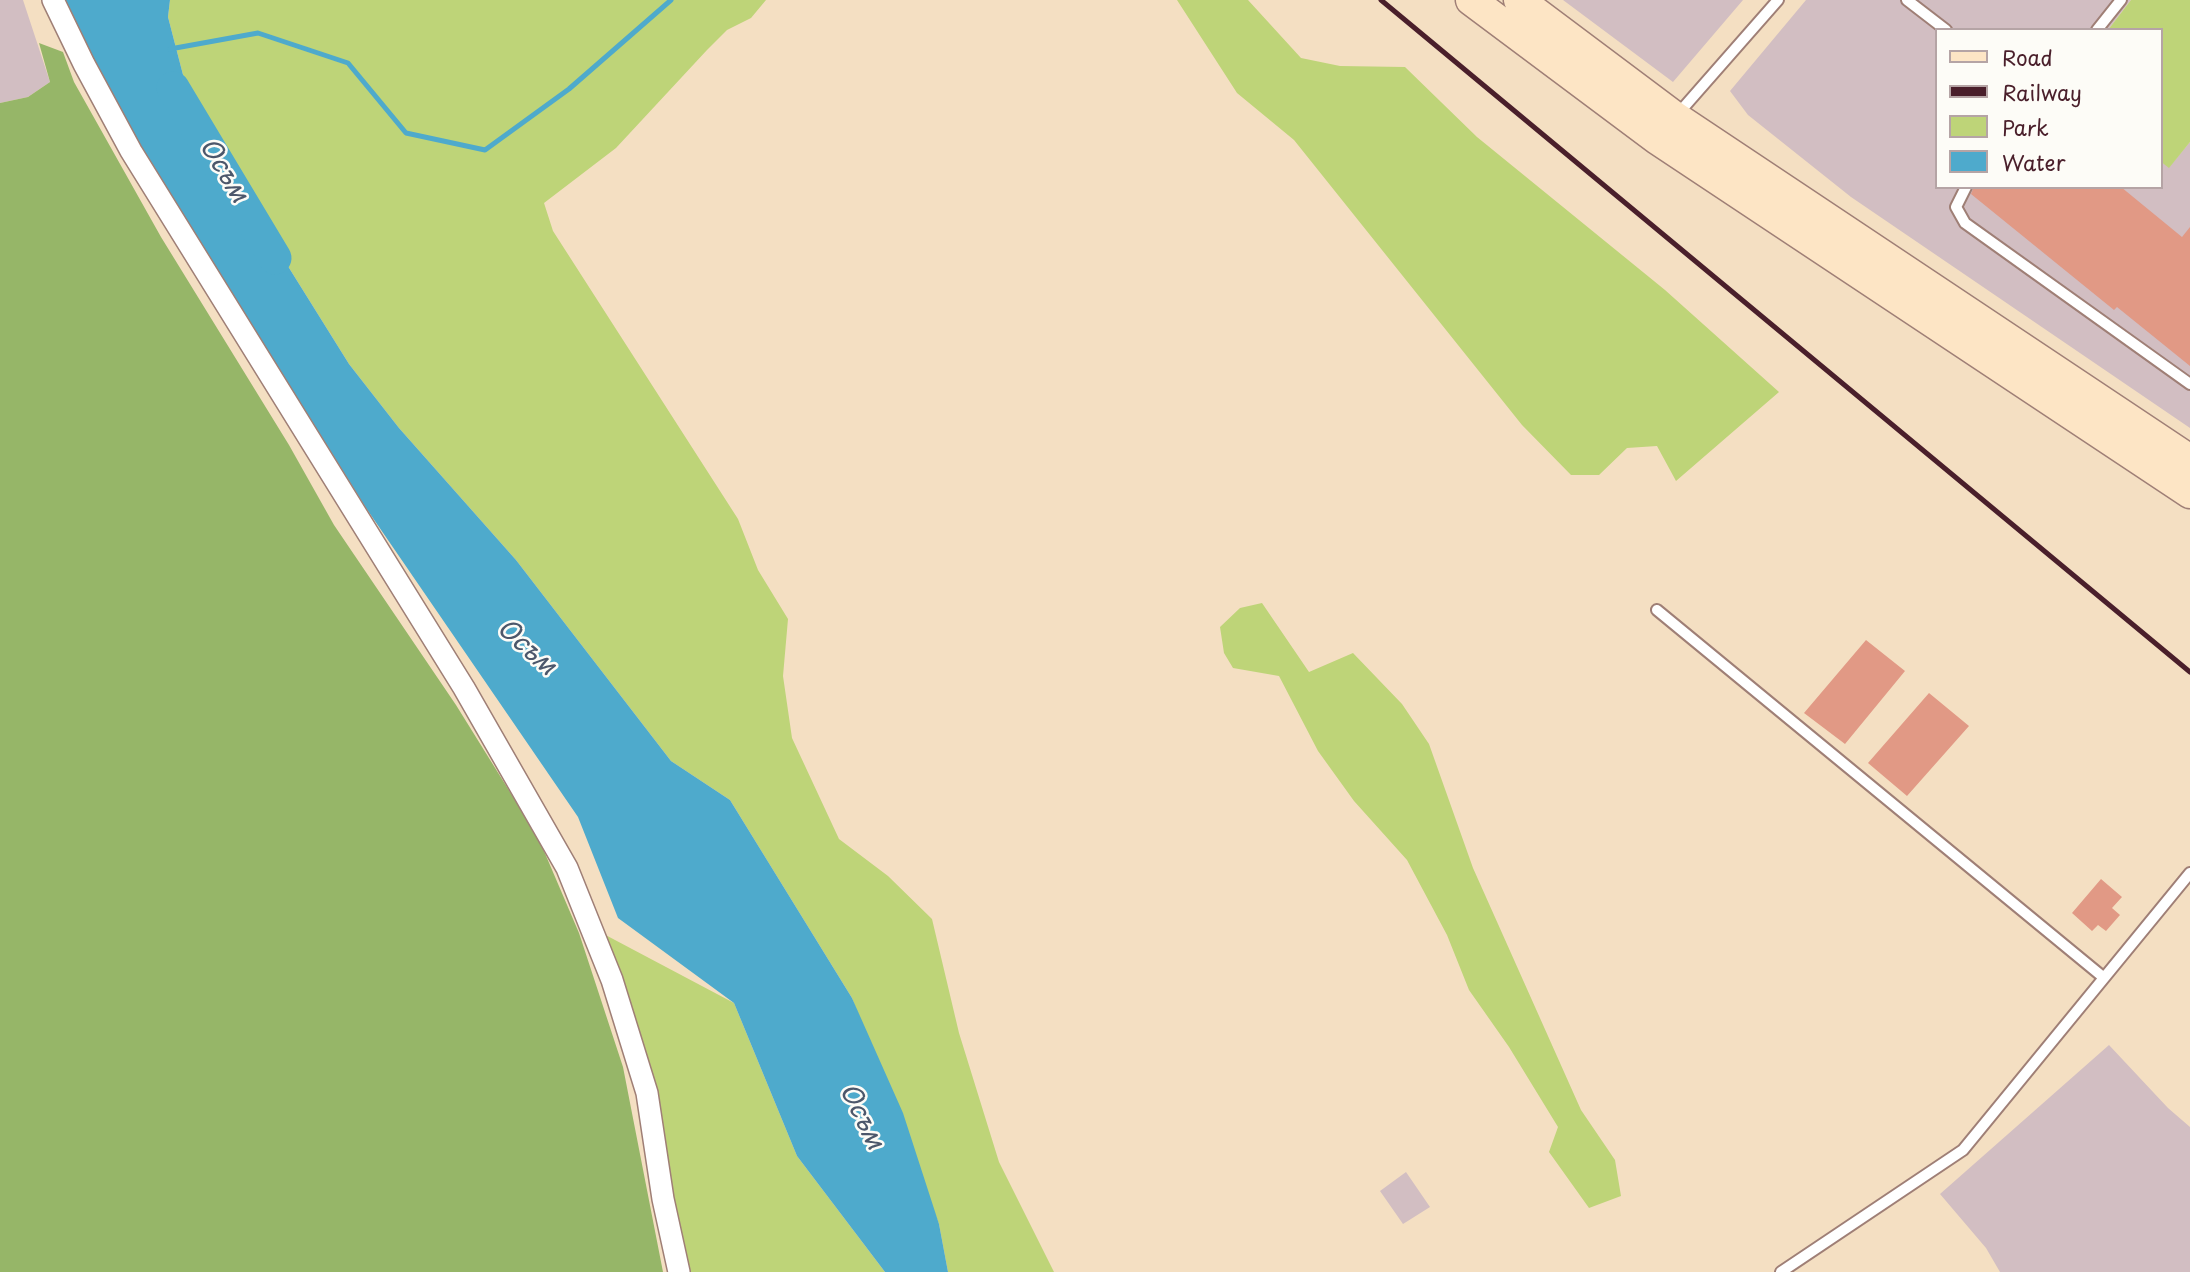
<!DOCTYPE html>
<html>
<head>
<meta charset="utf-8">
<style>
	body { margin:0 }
	#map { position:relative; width:2190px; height:1272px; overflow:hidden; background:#f4dfc2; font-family:"Playpen Sans",sans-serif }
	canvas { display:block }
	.legend { position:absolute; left:1935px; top:28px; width:228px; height:161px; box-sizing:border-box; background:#fdfcf7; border:2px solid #b5a4a5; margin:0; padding:9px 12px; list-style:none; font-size:21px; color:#4a1f2b }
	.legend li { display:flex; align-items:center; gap:14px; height:35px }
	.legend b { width:35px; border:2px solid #b5a4a5 }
</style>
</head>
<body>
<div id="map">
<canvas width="2190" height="1272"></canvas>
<ul class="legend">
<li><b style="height:9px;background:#fde5c5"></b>Road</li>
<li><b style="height:9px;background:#4a1f2b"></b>Railway</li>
<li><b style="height:19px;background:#bed478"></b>Park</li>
<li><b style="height:19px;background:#4eaacc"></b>Water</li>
</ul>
</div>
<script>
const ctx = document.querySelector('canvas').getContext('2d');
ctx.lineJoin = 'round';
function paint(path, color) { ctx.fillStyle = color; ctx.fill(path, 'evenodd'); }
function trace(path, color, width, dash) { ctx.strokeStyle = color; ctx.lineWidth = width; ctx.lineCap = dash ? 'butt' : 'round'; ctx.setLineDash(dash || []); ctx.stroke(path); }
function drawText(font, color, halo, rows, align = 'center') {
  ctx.font = font + ' "Playpen Sans",sans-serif'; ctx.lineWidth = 5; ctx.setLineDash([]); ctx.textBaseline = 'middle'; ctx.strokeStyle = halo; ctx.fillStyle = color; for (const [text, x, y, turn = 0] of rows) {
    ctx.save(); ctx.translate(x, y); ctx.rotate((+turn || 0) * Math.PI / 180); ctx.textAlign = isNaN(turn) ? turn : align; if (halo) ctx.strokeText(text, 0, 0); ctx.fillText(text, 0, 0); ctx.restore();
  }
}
paint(new Path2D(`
	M0 0H23L50 82 28 97 0 103Z
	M1563 0H1743L1673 82Z
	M1806 0H2131L2108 30H1936V187H2160V161L2169 167 2190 142V428L1851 197 1748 115 1730 91Z
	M2109 1045 2168 1108 2190 1127V1272H2000L1986 1248 1940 1194Z
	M1406 1172 1430 1207 1403 1224 1380 1191Z`), '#d2bec2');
paint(new Path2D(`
	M170 0H766L751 18 727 30 707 50 616 148 544 203 553 231 738 519 758 570 788 619 783 676 792 738 839 839 888 876 932 919 959 1033 999 1162 1054 1272H948L939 1224 852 998 730 800 671 761 516 560 399 428 349 364 276 247 238 205 202 148 168 17Z
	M1177 0H1248L1301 58 1340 66 1405 67 1477 137 1665 290 1779 392 1676 481 1657 446 1627 448 1599 475H1571L1522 425 1294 140 1237 93Z
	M2131 0H2190V142L2169 168 2160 161V30H2108Z
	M1262 603 1309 672 1353 653 1402 704 1429 744 1473 868 1581 1110 1615 1160 1621 1196 1589 1208 1549 1152 1558 1127 1509 1047 1469 990 1447 935 1407 860 1354 801 1318 751 1279 676 1233 668 1224 653 1220 627 1240 608Z
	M598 931 734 1003 797 1156 885 1272H681Z`), '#bed478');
paint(new Path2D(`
	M39 43 63 52 74 82 161 237 289 445 334 525 456 705 538 837 579 933 623 1067 663 1272H0V103L28 97 50 82Z`), '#96b668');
paint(new Path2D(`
	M65 0H170L168 17 202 148 238 205 276 247 349 364 399 428 516 560 671 761 730 800 852 998 903 1113 939 1224 948 1272H885L797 1156 734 1003 618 918 578 817 366 508 308 415 275 372 73 31Z`), '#4eaacc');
trace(new Path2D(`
	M170 49 258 33 348 63 406 133 485 150 569 89 671 0`), '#4eaacc', 5);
trace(new Path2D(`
	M173 88 275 258`), '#4eaacc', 33);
paint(new Path2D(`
	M1974 187H2121L2182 237 2190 227V366L2117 307 2114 310 1971 194Z
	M1866 640 1905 671 1845 744 1804 713Z
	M1929 693 1969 726 1907 796 1868 763Z
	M2101 879 2122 897 2112 908 2120 915 2106 931 2098 925 2092 931 2072 913Z`), '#e19985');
const service = new Path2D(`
	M1907 0 1946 30
	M2097 30 2121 0
	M1677 115 1778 0
	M1966 187 1956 207 1965 223 2190 384
	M1657 610 2103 977
	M1781 1272 1963 1150 2190 873`);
const minor = new Path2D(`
	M53 0 84 64 131 151 464 688 567 868 612 980 647 1093 663 1199 679 1272`);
const secondary = new Path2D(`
	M1471 0 1657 139 2190 493
	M1519 0 1675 117 2190 460`);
trace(service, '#9f7f76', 14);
trace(minor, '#9f7f76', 24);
trace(secondary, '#9f7f76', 33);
trace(service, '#fff', 10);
trace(minor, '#fff', 21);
trace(secondary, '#fde5c5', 30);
trace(new Path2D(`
	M1381 0 2190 672`), '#4a1f2b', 5);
drawText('italic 26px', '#4c576b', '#fdfcf7', [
	["Осъм",223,171,59],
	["Осъм",526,648,42],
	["Осъм",861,1117,64]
]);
</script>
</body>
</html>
